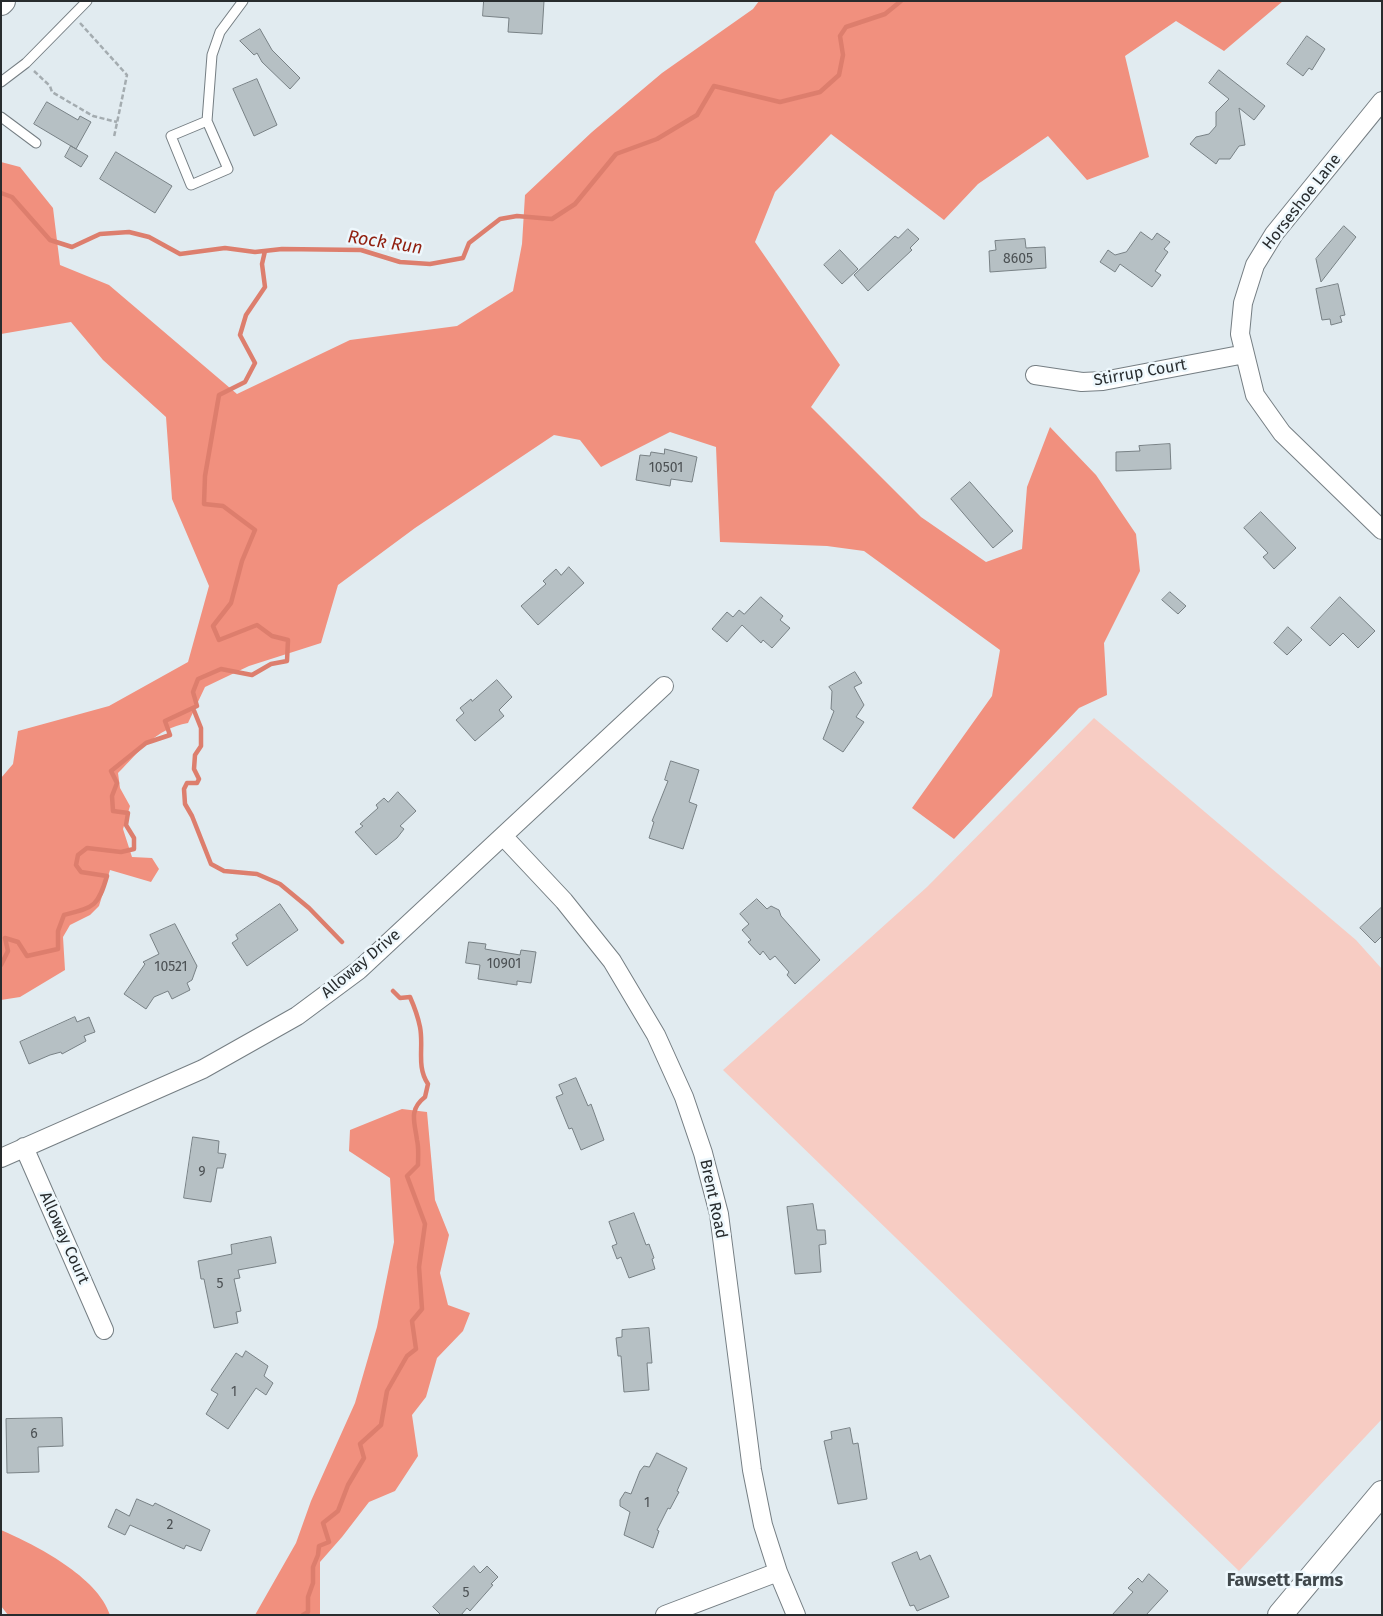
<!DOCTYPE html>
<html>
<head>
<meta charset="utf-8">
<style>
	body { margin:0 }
	#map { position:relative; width:1383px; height:1616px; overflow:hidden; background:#e1ebf0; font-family:"Fira Sans",sans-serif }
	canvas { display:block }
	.frame { position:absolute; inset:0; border:2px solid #282c2e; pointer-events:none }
</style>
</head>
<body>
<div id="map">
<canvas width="1383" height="1616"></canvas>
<div class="frame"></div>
</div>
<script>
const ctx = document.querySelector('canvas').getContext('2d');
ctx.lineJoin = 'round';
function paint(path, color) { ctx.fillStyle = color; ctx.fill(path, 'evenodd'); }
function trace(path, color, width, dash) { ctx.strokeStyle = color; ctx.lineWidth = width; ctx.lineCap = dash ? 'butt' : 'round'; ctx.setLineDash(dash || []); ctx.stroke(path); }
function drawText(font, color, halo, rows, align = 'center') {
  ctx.font = font + ' "Fira Sans",sans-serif'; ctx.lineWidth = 5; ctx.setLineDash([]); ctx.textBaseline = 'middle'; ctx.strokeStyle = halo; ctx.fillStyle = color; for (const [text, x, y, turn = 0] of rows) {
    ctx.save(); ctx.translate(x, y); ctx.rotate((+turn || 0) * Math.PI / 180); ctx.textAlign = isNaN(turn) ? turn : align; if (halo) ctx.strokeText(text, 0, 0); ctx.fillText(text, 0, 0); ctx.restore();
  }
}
paint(new Path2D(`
	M1094 718 1356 940 1382 969V1419L1239 1571 723 1070 927 887Z`), '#f7ccc3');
paint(new Path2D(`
	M759 1H1283L1224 51 1176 21 1125 56 1149 157 1087 180 1048 136 978 184 944 220 831 134 775 192 755 242 840 365 811 407 921 517 986 562 1022 549 1027 487 1050 427 1096 475 1136 534 1140 571 1104 643 1107 695 1079 708 954 839 912 808 992 696 1000 650 864 551 827 546 720 542 716 447 670 432 601 467 580 440 554 435 415 528 338 585 321 643 249 666 205 687 188 723C155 729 140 751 118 773L120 788 130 806 123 829 132 857 152 858 159 869 151 882 110 870 99 906 90 915 70 925 63 937 65 970 20 997 1 1000V778L13 764 18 731 109 706 188 662 209 586 172 499 166 417 103 360 71 322 1 334V162L20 167 53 208 60 265 109 285 237 394 350 340 457 326 513 291 522 244 525 195 592 132 662 73 753 9Z
	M402 1109 427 1112 435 1200 449 1235 440 1273 448 1305 470 1313 463 1331 437 1358 426 1397 412 1415 418 1456 395 1491 369 1502 342 1537 320 1562V1615H255L296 1543 311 1501 355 1403 377 1327 394 1242 390 1178 349 1151 350 1130Z
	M1 1530C36 1545 98 1577 110 1615H8L1 1606Z`), '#f1907e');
trace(new Path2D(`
	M1 193 12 197 50 240 72 247 100 234 129 232 149 237 180 254 225 248 255 252 282 249 361 250 400 262 430 264 463 258 469 243 500 219 517 216 552 219 575 204 616 154 657 139 697 115 714 86 780 102 820 92 839 75 843 55 840 36 846 27 885 14 901 1
	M193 708 201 728V746L195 755 194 769 199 779 197 783H187L184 789 185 804 192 816 211 864 224 871 257 874 280 884 309 908 342 942
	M1 965 8 951 5 938 18 942 27 956 58 949V931L64 915C94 907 98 907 107 876L81 872 76 865 78 855 87 848 121 852 134 849V838L126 825 128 813 113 811 112 796 117 783 111 771 146 743 170 735 165 721 197 706 193 692 198 679 221 669 252 675 271 664 287 661 288 640 272 636 257 625 219 640 213 626 231 603 242 561 255 530 223 506 204 504 205 476 219 395 245 382 255 363 240 335 246 315 265 287 262 264 265 251
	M303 1615 308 1612V1597L313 1583V1567L318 1555 319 1546 329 1542 323 1523 338 1511 348 1485 364 1458 360 1444 381 1425 387 1391 407 1356 416 1349 412 1321 422 1309 419 1267 425 1224 407 1176 418 1165C418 1157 419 1148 417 1140 415 1123 408 1110 425 1097L428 1084C416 1066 424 1047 420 1027 418 1017 414 1006 410 997L400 998 393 991`), '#dd7e6d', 4.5);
const building = new Path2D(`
	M484 1H544L542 34 508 32 509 18 483 16Z
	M260 29 272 50 300 78 290 89 262 62 257 53 254 55 240 41Z
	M1307 36 1325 49 1312 70 1309 68 1303 76 1287 64Z
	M1219 70 1265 106 1254 120 1239 108 1245 145 1239 146 1230 159H1219L1216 164 1190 144 1196 137 1209 134 1216 126V112L1229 99 1209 83Z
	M257 79 277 125 254 136 233 89Z
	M47 102 78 120 80 116 91 122 76 149 34 124Z
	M71 146 88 156 81 167 65 157Z
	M116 152 172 186 155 213 100 179Z
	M1344 226 1356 237 1321 282 1316 259Z
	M908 229 919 239 910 248 912 250 868 291 854 275 895 236 898 238Z
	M1141 232 1152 240 1157 233 1170 242 1164 249 1168 252 1155 271 1161 275 1152 287 1120 264 1115 272 1100 262 1108 250 1115 255 1126 252Z
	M1025 239 1026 248 1045 247 1046 268 990 272 989 251 996 250 995 241Z
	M840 250 858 269 842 284 824 265Z
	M1338 284 1345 315 1340 316 1342 322 1331 325 1330 319 1322 320 1316 289Z
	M1170 444 1171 469 1116 471V452L1140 451 1139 446Z
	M665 449 697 457 692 482 671 479 670 486 636 480 640 455 650 456 651 452 664 454Z
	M970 482 1013 531 993 548 951 499Z
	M1261 512 1296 548 1274 569 1263 557 1268 553 1244 528Z
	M569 567 584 583 538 625 521 606 546 584 543 581 556 569 561 575Z
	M1170 592 1186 606 1178 614 1162 600Z
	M761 597 783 616 780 620 790 628 772 648 763 640 761 643 742 625 727 642 712 629 727 612 733 617 739 610 744 614Z
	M1340 597 1375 631 1358 648 1343 633 1330 646 1311 628Z
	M1288 627 1302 640 1287 655 1274 643Z
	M855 672 862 683 854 687 864 705 856 717 864 722 843 752 823 739 834 711 831 709 832 691 829 687Z
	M497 680 512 697 499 710 504 716 475 741 456 720 464 713 460 708 471 699 472 701Z
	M671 761 699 770 689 802 697 805 683 849 649 838 654 822 652 821 668 781 665 780Z
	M398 792 416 811 400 826 404 829 397 838 376 855 355 832 363 826 360 824 378 808 376 805 384 798 388 802Z
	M757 899 767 909 771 906 779 910 781 916 820 960 795 984 787 975 789 972 775 956 770 960 763 951 760 955 748 942 751 940 742 930 749 924 740 914Z
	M280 904 298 930 247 966 232 943 238 939 236 935Z
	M1382 907V936L1375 943 1360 928Z
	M175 924 197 966 192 980 187 983 190 990 172 999 168 991 154 997 146 1009 124 994 145 964 143 962 159 954 150 935Z
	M469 942 486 944 485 949 520 955 521 950 536 952 531 983 517 981V985L478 979 480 965 466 963Z
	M75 1017 77 1022 89 1017 95 1032 84 1036 86 1041 62 1054 61 1052 50 1055 29 1064 20 1042Z
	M576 1078 588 1106 591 1104 604 1140 581 1150 572 1128 569 1129 556 1097 563 1094 559 1085Z
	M193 1137 219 1141 218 1153 226 1154 223 1168H217L211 1202 184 1198Z
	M813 1204 817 1230H825L826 1244 819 1245 821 1272 795 1274 787 1207Z
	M634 1213 646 1245 649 1244 654 1258 652 1259 655 1269 629 1278 621 1257 617 1259 612 1246 617 1244 609 1222Z
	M271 1237 276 1263 238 1270 240 1278 234 1279 241 1311 236 1312 238 1323 214 1328 204 1279H201L198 1261 232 1254 231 1245Z
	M649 1328 652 1363H647L649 1390 624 1392 621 1356H618L616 1338 622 1337V1330Z
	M246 1351 268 1366 264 1376 273 1383 266 1395 256 1388 228 1429 206 1414 218 1394 211 1390 236 1353 242 1357Z
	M62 1418 63 1446 38 1447 39 1472 7 1473 6 1419Z
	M850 1428 853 1444 858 1443 867 1499 838 1504 824 1441 832 1439 831 1432Z
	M657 1453 687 1468 677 1491 679 1492 670 1509 668 1508 657 1530 659 1531 653 1548 624 1535 630 1512 620 1506V1500L625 1492 631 1494 640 1471 644 1466 649 1467Z
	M137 1499 153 1506 155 1503 210 1530 201 1551 186 1545 184 1549 130 1525 125 1535 108 1527 116 1509 129 1516Z
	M917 1552 920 1560 930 1555 949 1597 917 1611 914 1605 910 1606 892 1563Z
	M474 1566 480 1573 487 1566 498 1577 491 1584 493 1585 470 1611 467 1608 461 1615H441L433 1607Z
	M1149 1574 1168 1591 1146 1615H1112L1133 1592 1128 1588 1138 1578 1142 1582Z`);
paint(building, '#b6c0c4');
trace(building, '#788185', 1);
const lane = new Path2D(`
	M1 82 26 63 87 1
	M1 117 36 143
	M207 121 171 136 191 185 228 169 207 121 212 55 220 32 243 1`);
const street = new Path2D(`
	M1382 101 1274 234 1255 265 1243 303 1240 334 1255 395 1282 433 1382 530
	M1035 375 1082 382 1103 381 1245 354
	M503 836 564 901 612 961 656 1035 684 1097 703 1153 719 1214 752 1470 763 1525 778 1572 796 1615
	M24 1147 104 1330
	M1 1158 203 1069 297 1016 359 970 664 686
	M665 1615 778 1572`);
const secondary = new Path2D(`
	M1 3 3 1
	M1280 1615 1382 1493`);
trace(lane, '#757e83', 11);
trace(street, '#757e83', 20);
trace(secondary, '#757e83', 26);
trace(new Path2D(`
	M80 23 127 75 114 137
	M34 71 50 86 52 92 93 116 117 122`), '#a4acb0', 2.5, [5, 2.5]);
trace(lane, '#fff', 9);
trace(street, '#fff', 18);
trace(secondary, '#fff', 24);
drawText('14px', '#4c5154', null, [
	["8605",1018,259],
	["10501",666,468],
	["10901",504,964],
	["10521",171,967],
	["9",202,1172],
	["5",220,1284],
	["1",234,1392],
	["6",34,1434],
	["1",647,1503],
	["2",170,1525],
	["5",466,1593]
]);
drawText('16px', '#282c2e', '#eef8fd', [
	["Horseshoe Lane",1302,202,-52],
	["Stirrup Court",1140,373,-10],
	["Alloway Drive",361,964,-40],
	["Brent Road",713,1199,78],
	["Alloway Court",64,1238,66]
]);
drawText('italic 18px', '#912010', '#eef8fd', [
	["Rock Run",385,243,9]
]);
drawText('bold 18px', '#41494d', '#eef8fd', [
	["Fawsett Farms",1285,1581]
]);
</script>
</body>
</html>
